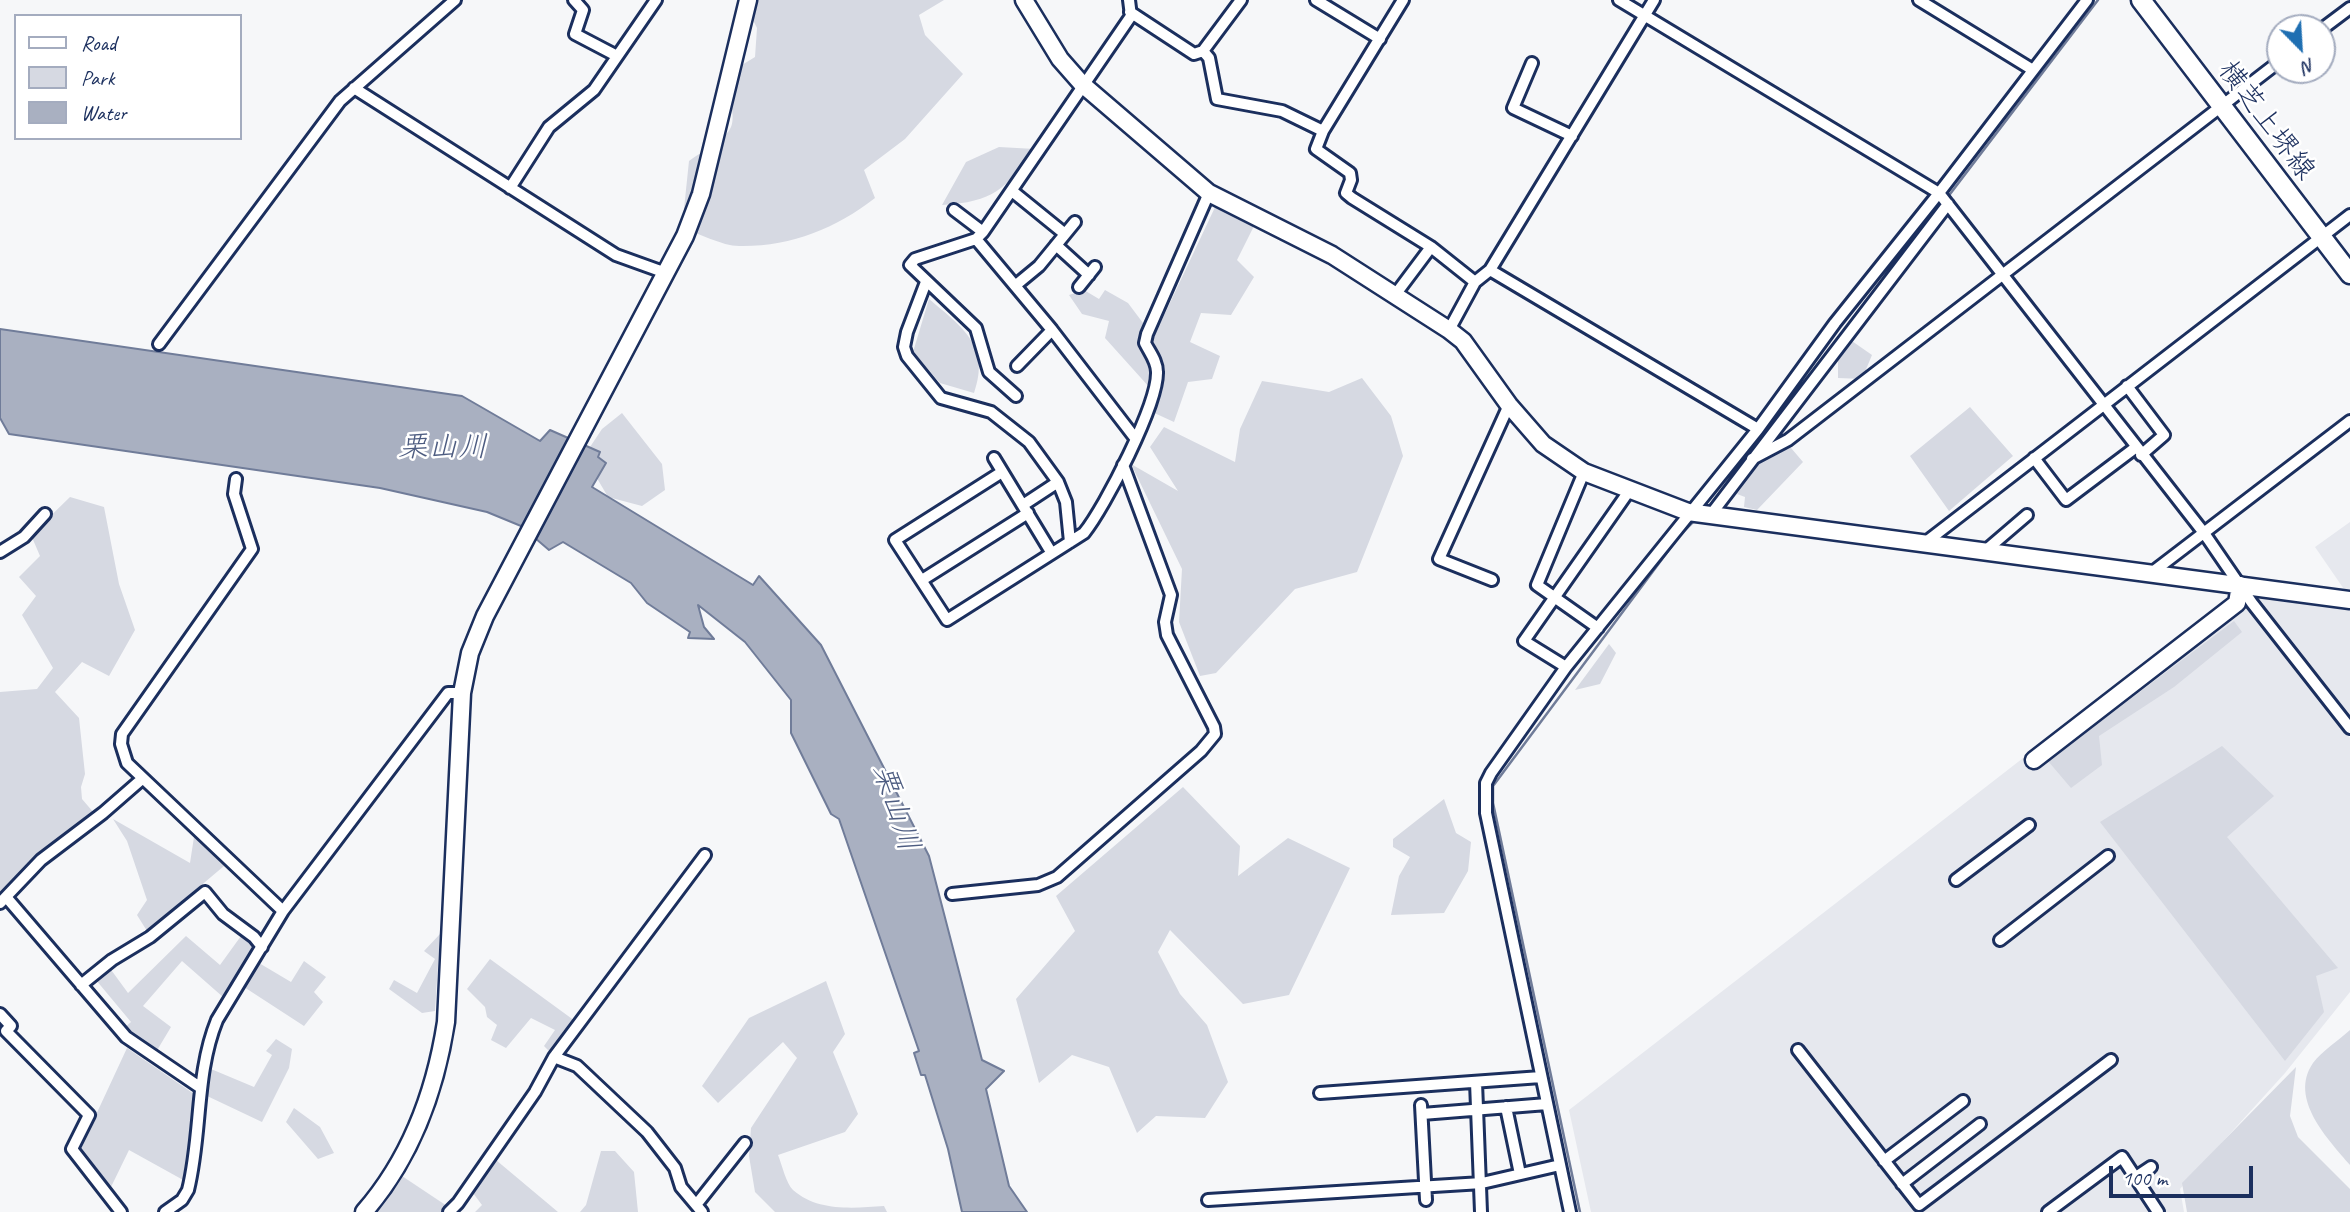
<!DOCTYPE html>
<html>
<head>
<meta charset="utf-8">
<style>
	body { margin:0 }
	#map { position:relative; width:2350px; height:1212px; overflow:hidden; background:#f6f7f9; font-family:Caveat,sans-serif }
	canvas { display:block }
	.legend { position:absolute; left:14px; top:14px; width:228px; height:126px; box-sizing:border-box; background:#fff; border:2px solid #a4acbf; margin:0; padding:9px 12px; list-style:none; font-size:21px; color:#1b2f5e }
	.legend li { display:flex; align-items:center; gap:14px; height:35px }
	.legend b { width:35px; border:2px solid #a4acbf }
	.north { position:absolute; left:2266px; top:14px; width:70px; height:70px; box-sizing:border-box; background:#fff; border:2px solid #a4acbf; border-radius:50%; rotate:156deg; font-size:19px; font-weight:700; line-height:28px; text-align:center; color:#1b2f5e }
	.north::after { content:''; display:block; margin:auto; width:24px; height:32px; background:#1f6fb2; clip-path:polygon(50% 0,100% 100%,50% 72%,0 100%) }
	.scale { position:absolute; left:2109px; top:1166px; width:144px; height:32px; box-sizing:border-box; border:4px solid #1b2f5e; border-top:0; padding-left:9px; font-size:21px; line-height:24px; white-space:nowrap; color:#1b2f5e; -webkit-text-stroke:5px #fff; paint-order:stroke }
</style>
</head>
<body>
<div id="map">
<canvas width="2350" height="1212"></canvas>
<ul class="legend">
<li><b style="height:9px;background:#fff"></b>Road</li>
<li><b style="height:19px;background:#d6d9e2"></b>Park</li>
<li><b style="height:19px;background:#a9b0c1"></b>Water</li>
</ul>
<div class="north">N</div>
<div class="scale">100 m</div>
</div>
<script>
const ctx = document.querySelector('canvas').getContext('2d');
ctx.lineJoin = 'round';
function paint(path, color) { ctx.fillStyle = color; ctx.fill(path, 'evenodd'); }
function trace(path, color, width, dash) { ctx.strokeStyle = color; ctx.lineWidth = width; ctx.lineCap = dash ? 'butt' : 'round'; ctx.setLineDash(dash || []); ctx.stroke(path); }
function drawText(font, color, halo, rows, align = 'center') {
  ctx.font = font + ' Caveat,"Klee One",sans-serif'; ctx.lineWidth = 5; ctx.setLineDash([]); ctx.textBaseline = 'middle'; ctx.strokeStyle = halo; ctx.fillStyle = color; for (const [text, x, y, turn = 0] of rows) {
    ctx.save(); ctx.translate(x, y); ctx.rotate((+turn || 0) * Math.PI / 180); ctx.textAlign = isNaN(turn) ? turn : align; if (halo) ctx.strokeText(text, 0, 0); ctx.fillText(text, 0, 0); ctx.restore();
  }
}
paint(new Path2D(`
	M2350 522V730L2346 733 2350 738V992L2285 1073 2180 1189 2184 1212H1591L1569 1110 2236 593 2333 606 2348 595 2315 547Z`), '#e6e8ee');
paint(new Path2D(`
	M743 0H944L919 15 925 35 963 74 905 139 864 170 875 198C835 229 790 247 739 246 722 246 699 233 682 228L689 161C737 128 740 135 724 76L755 57 757 28Z
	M999 147 1035 149C1005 189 994 202 942 205L966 162Z
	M1217 203 1255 224 1237 260 1254 277 1231 315 1201 313 1190 342 1220 356 1212 379 1188 382 1174 422 1150 411V388L1105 338 1109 321 1082 314 1069 295 1084 290 1099 299 1105 290 1128 303 1143 323 1160 324Z
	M929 299C962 327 991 346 974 393L940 383 913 352Z
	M1849 339 1872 355 1862 379 1838 378V358Z
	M1362 378 1391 416 1403 456 1357 572 1295 589 1216 673 1200 676 1179 622 1182 569 1131 464 1178 491 1150 447 1164 427 1235 462 1240 429 1262 381 1329 392Z
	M1970 407 2013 456 1949 511 1910 456Z
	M622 413 662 464 665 490 642 506 608 497 584 456 602 429Z
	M1780 435 1803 462 1757 510 1744 507 1745 497 1737 494Z
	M70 497 104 507 119 584 135 630 109 676 82 662 55 692 79 718 85 774 81 787 82 799 94 813 40 851 0 894V692L37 689 53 668 22 615 36 596 19 577 40 556 31 535Z
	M2234 621 2242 632 2174 687 2099 736 2102 765 2071 788 2048 761Z
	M1609 644 1616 653 1600 684 1575 690Z
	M2222 746 2274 796 2227 837 2338 968 2316 976 2324 1012 2285 1061 2100 822Z
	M1183 787 1240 846 1238 876 1288 838 1350 868 1289 995 1243 1004 1170 930 1158 952 1180 994 1207 1025 1228 1082 1205 1118 1156 1116 1137 1133 1109 1067 1072 1055 1039 1083 1016 999 1075 931 1056 896Z
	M1444 799 1456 833 1471 842 1468 871 1444 913 1391 915 1399 876 1410 857 1393 847V839Z
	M113 819 190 863 194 837 224 866 147 931 137 915 147 900 127 841Z
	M440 934 435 1011 422 1013 389 989 394 980 417 993 435 959 424 951Z
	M186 936 220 965 241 936 258 947 223 997 182 961 143 1006 171 1027 156 1052 124 1028 131 1022 96 980 109 967 128 993Z
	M490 959 575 1021 551 1053 544 1046 555 1030 531 1018 506 1048 491 1040 497 1025 487 1017 485 1007 467 989Z
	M304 961 326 977 314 992 323 1002 304 1026 244 987 259 963 291 982Z
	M826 981 845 1034 833 1052 858 1114 845 1132 778 1155C782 1165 786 1183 793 1190 818 1212 854 1208 884 1206L887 1212H775L755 1192 749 1156 751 1128 797 1058 783 1042 718 1103 702 1086 749 1018Z
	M2350 1030V1165C2329 1140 2288 1099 2313 1063 2322 1051 2339 1040 2350 1030Z
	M276 1039 292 1049 289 1068 262 1122 205 1095 211 1069 254 1087 272 1055 266 1051Z
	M127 1048 194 1094V1132L185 1181 129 1150 111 1187 81 1147Z
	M2296 1067 2290 1116 2298 1137 2350 1189V1212H2187L2182 1183Z
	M294 1108 320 1127 334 1153 318 1159 286 1122Z
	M601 1151H615L634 1172 638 1212H580L586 1205Z
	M496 1160 558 1212H475L482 1205 473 1193Z
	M402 1176 447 1206 441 1212H374Z`), '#d6d9e2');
const water = new Path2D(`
	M0 329 462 396 540 441 550 430 600 452 598 457 606 463 592 487 753 585 759 576 821 645 929 856 982 1060 1004 1071 986 1089 1009 1186 1027 1212H962L948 1149 925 1075H921L914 1053 919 1051 839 819 831 814 791 733V700L745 642 698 605 704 627 714 639 688 638 690 632 647 603 631 583 563 542 549 550 521 526 487 512 380 488 9 434 0 418Z`);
paint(water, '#a9b0c1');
trace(water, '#707c99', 2);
trace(new Path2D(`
	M1947 198 2098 0
	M1580 1212 1493 803V786L1680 535 1695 520`), '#707c99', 2.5);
const street = new Path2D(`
	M574 0 583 10 575 34 617 56
	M1316 0 1380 39
	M1403 0 1323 131 1316 149 1350 173 1351 180 1346 193 1352 198 1431 247 1475 282
	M1619 0 1939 193 2204 533 2252 603 2350 728
	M1919 0 2033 70
	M1130 12 1194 54 1203 51 1241 0
	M2322 29 2350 8
	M1203 51 1209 58 1217 99 1282 111 1323 131
	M1532 63 1513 108 1572 136
	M354 88 616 255 666 273
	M510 188 549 127 594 90 656 0
	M1012 191 1065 234
	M954 210 983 232
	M976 239 1052 330 1135 438
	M1056 245 1089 275
	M1490 270 1758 429
	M926 282 907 332 904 347 907 356 941 398 991 412 1029 442 1058 482 1066 502 1070 542
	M1016 285 1039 266 1075 222
	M1079 287 1095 267
	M1395 295 1431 247
	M1449 330 1475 282 1490 270 1654 0
	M159 344 340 101 455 0
	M1017 366 1052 330
	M2127 386 2164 435 2141 455
	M1016 396 989 372 976 328 910 265 915 259 976 239 983 232 1131 16 1129 0
	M994 458 1051 552
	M2034 458 2066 500 2135 448
	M1752 459 1788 440 2280 61
	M1002 472 895 540 947 620 1084 533C1105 507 1158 404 1157 372 1157 361 1150 353 1145 343L1147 334 1209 193
	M1584 472 1537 585 1598 628
	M236 479 234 494 252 549 122 734 121 744 127 763 283 911
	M1023 505 1058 482
	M1709 517 1948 204
	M1926 542 2350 215
	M1985 551 2027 515
	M0 552 24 537 45 514
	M2150 574 2350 421
	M922 580 1028 513
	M1492 580 1439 559 1509 405
	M1566 667 1524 641 1629 491
	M1956 880 2029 825
	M952 894 1038 885 1057 877 1201 751 1215 734 1214 727 1167 635 1165 622 1171 595 1123 465
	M7 898 126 1037 201 1088
	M0 903 41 860 103 813 142 779
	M2000 940 2108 856
	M81 985 112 960 150 937 205 892 223 914 254 937 262 947
	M0 1014 11 1026 6 1031 89 1115 72 1149 121 1212
	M1798 1050 1919 1205 2111 1060
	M554 1057 577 1066 647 1132 675 1168 681 1187 702 1212
	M1476 1082 1481 1212
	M1320 1093 1541 1077
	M1421 1105 1426 1200
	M1506 1107 1520 1174
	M1422 1114 1547 1104
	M1884 1161 1963 1101
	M2136 1177 2151 1167
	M1902 1184 1980 1124
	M1208 1200 1482 1183 1560 1165
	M696 1205 745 1143
	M165 1212 182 1200 188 1190C202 1134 195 1074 217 1020L283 911 448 693H462
	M449 1212 458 1203 535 1092 554 1057 705 855
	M1570 1212 1486 813V783L1491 773 1566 667 1758 429 1835 323 1939 193 2087 0
	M2048 1212 2122 1157 2158 1212`);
const secondary = new Path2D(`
	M1024 0 1060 59 1082 84 1209 193 1332 255 1449 330 1463 341 1509 405 1543 444 1584 472 1688 512 2350 600
	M2034 760 2237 603 2240 585
	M364 1212C411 1158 435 1093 446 1022L462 693 470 653 485 616 685 236 701 194 748 0`);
const primary = new Path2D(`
	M2141 0 2350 274`);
trace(street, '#1b2f5e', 16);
trace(secondary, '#1b2f5e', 21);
trace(primary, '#1b2f5e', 23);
trace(street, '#fff', 10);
trace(secondary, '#fff', 16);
trace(primary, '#fff', 18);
drawText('28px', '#1b2f5e', '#fff', [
	["横芝上堺線",2266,121,53]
]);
drawText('italic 30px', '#4d5c81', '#fff', [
	["栗山川",443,448],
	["栗山川",895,808,72]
]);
</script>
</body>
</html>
